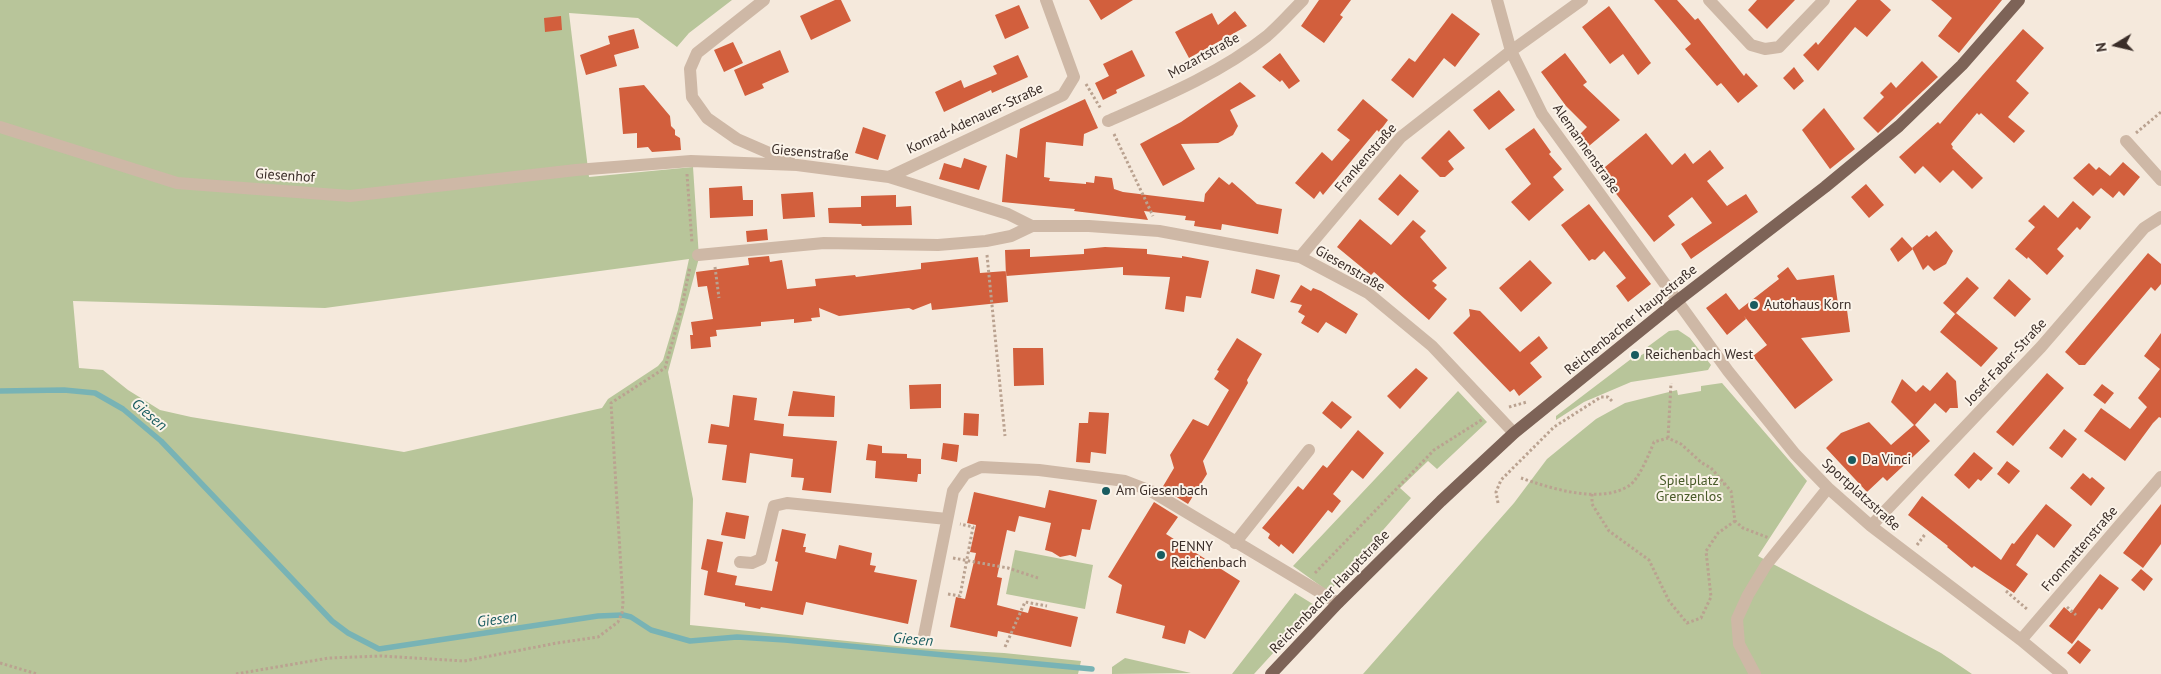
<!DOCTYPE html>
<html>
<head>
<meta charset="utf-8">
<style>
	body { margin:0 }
	#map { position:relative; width:2161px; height:674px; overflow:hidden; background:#f5e9dc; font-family:"PT Sans",sans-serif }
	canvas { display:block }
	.north { position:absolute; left:2091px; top:20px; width:50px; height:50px; -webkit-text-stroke:4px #fbf3e9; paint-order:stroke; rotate:261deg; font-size:14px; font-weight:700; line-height:20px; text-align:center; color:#3a2d28 }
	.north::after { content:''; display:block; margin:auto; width:18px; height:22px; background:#3a2d28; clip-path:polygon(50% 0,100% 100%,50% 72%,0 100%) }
</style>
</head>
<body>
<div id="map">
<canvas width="2161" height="674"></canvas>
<div class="north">N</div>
</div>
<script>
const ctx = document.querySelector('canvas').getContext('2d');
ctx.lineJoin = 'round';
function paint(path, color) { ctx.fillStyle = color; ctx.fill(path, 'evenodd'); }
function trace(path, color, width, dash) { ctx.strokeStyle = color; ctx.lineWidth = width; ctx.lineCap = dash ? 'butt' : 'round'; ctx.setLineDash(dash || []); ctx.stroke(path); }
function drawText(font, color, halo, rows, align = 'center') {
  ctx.font = font + ' "PT Sans",sans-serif'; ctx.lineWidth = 4; ctx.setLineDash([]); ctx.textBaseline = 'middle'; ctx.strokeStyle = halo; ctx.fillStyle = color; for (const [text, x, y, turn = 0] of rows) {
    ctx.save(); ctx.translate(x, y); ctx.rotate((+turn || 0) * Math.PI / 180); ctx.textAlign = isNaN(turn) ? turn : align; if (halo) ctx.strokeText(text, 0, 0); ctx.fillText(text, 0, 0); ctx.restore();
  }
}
paint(new Path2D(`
	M0 0H732L689 33 677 47 638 18 569 13 589 177 693 167 699 258 668 372 693 499 690 625 916 648 1004 653 1081 661 1078 674H0ZM689 259 678 310 663 360 658 366 608 399 602 408 404 452 191 417 160 410 128 390 103 370 79 368 73 301 325 308Z
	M1678 330 1690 338 1711 365 1708 370 1631 382 1584 402 1556 420V416L1631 359 1632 361 1648 351 1646 348 1669 331Z
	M1722 383 1807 481 1758 556 1941 653 1972 674H1363L1514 503 1547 459 1596 419 1625 403 1677 390 1678 395 1701 391V386Z
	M1458 391 1487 422 1437 469 1428 461 1400 488 1411 498 1329 592 1293 566Z
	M1015 550 1093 565 1085 609 1006 594Z
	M1295 593 1316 606 1254 674H1232Z
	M1125 658 1191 673 1112 674V667Z`), '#b8c59a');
trace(new Path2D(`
	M0 391 64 390 95 393 123 409 161 441 332 621 348 633 379 649 598 616 623 615 631 617 651 630 690 641 737 637 785 640 1092 669`), '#78b3b5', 5.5);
paint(new Path2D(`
	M835 0H841L851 21 811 40 800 16Z
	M1089 0H1133L1101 20Z
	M1319 0H1351L1340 15 1343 17 1324 43 1301 26Z
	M1654 0H1677L1695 20 1698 18 1744 76 1746 73 1758 86 1738 103 1721 83 1717 86 1685 49 1691 44Z
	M1757 0H1795L1767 29 1748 10Z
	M1857 0H1880L1891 10 1867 37 1855 27 1818 71 1803 55 1816 42 1818 45Z
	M1931 0H2002L1959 53 1938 36 1952 18Z
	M1019 5 1029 28 1005 39 995 15Z
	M1609 6 1651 63 1638 75 1623 54 1610 64 1582 27Z
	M1235 11 1247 26 1189 58 1175 32 1212 13 1218 25Z
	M1452 13 1480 34 1455 67 1444 58 1413 98 1391 80 1409 58 1415 62Z
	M561 16 562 30 545 32 544 18Z
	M634 29 639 48 614 55 617 66 586 75 580 55 610 44 608 36Z
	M2023 29 2044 48 2016 81 2029 93 2008 117 2025 131 2014 143 1981 113 1979 115 1977 113 1951 144 1953 147 1952 148 1983 178 1972 189 1953 170 1940 183 1923 166 1915 174 1899 157 1938 122 1940 124Z
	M733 42 743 63 724 72 714 50Z
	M780 50 789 72 762 84 764 88 745 96 734 70Z
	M1132 50 1145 76 1116 90 1117 93 1103 100 1095 83 1109 76 1103 64Z
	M1280 53 1300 81 1289 89 1282 80 1280 82 1262 67Z
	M1565 53 1587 82 1583 85 1620 120 1583 151 1574 140 1587 127 1566 106 1541 72Z
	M1018 55 1028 77 992 93 991 90 944 112 935 92 961 80 964 88 997 74 993 66Z
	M1922 61 1938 77 1878 133 1863 118 1884 97 1880 93 1891 82 1896 88Z
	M1794 67 1804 81 1794 90 1783 78Z
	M1240 82 1256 96 1230 110 1238 126 1233 135 1218 143 1181 144 1195 169 1163 186 1140 144 1181 122Z
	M644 85 670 116 671 126 675 130V135L680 138 681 150 652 152 648 147 637 148V133L623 134 619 88Z
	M1499 90 1515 110 1489 130 1473 110Z
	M1085 99 1098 128 1084 134 1083 146 1046 142 1044 177 1050 178 1049 181 1086 184V182L1094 183 1095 176 1112 178 1114 189 1123 192 1204 202 1205 194 1219 177 1229 185 1232 182 1257 204 1282 209 1278 234 1222 224 1221 230 1194 226 1195 221 1185 220 1186 216 1144 211 1148 220 1074 211 1075 209 1002 202 1006 154 1017 158 1020 129Z
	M1363 99 1388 120 1379 132 1377 130 1323 195 1320 191 1314 199 1295 183 1322 152 1332 161 1350 140 1337 130Z
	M1824 108 1855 149 1830 169 1802 130Z
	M863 127 886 135 878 160 855 153Z
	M1534 128 1551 152 1549 154 1562 169 1553 177 1564 190 1529 221 1511 202 1531 184 1505 149Z
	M1449 130 1465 148 1448 161 1454 169 1445 177H1440L1421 158Z
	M1646 133 1672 165 1685 153 1693 164 1710 150 1724 168 1707 181 1727 206 1746 194 1758 212 1691 259 1681 244 1712 223 1692 197 1668 216 1675 225 1654 242 1599 172Z
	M964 158 987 166 979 190 939 179 944 163 961 168Z
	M2123 162 2140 177 2124 196 2119 191 2113 198 2101 188 2093 196 2073 178 2089 163 2096 170 2099 167 2110 176Z
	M1400 174 1419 191 1398 216 1378 199Z
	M1866 184 1884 205 1869 218 1851 197Z
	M742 186 743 200H753V216L710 218 709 188Z
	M813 192 815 217 783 219 781 194Z
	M896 195V207L911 206 912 225 862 226 861 224 829 223 828 208 861 207V196Z
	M2073 201 2091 217 2080 230 2077 227 2057 249 2064 256 2047 275 2028 257 2027 259 2015 249 2035 227 2028 221 2044 205 2058 218Z
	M1589 204 1651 284 1628 302 1616 286 1626 278 1604 251 1595 260 1592 259 1589 261 1561 225Z
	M1360 219 1391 245 1413 220 1426 231 1420 237 1447 268 1432 281 1437 285 1434 288 1447 299 1429 320 1374 272 1371 275 1337 247Z
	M767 229 768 240 747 242 746 231Z
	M1936 231 1953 251 1946 264 1934 271 1928 265 1923 270 1912 248 1927 235 1929 237Z
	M1902 237 1913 249 1898 262 1890 249Z
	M1105 247 1147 249V254L1182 258V256L1209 261 1201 298 1186 296 1184 312 1165 309 1170 277 1123 275V267L1006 276 1005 250 1030 249V257L1084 254V249Z
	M2148 253 2161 264V284L2155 291 2151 287 2085 365H2079L2065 352Z
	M769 256 770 262 782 260 787 289 816 286 815 279 855 275 856 277 921 269V263L978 257 980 273 1006 271 1008 302 932 310 931 303 913 310 909 308 839 316 819 308 820 317 811 318 812 321 794 323V319L761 322V326L716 330 717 336 710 337 711 347 691 349 690 335H693L691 322 713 319 707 286 698 287 696 272 749 265 748 258Z
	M1530 260 1552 283 1521 312 1499 288Z
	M1788 267 1797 280 1834 275 1839 311 1847 310 1850 332 1801 338 1833 380 1795 409 1753 356 1767 345 1744 316 1746 319 1727 335 1706 308 1726 293 1739 310 1779 279 1777 276Z
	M1256 269 1280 275 1274 299 1251 293Z
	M1967 277 1979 288 1955 314 1943 303Z
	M2009 279 2031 299 2015 317 1993 298Z
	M1301 285 1311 291 1313 288 1321 291 1358 314 1346 334 1326 322 1318 333 1301 323 1305 316 1298 312 1302 305 1290 302Z
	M1469 309 1480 311 1520 352 1539 336 1548 348 1530 363 1542 377 1519 396 1514 389 1510 392 1453 333 1470 316Z
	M1956 313 1998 348 1981 367 1940 332Z
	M2161 333V418L2159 417 2153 423 2125 461 2084 431 2101 408 2130 429 2147 407 2138 398 2160 369 2144 356Z
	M1237 338 1262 354 1247 380 1248 383 1203 461 1207 474 1188 504 1162 488 1174 468 1170 455 1193 419 1208 426 1229 390 1214 379 1219 371 1217 370Z
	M1013 348H1043L1044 385 1014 386Z
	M1416 368 1428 378 1400 409 1387 396Z
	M1947 372 1956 381 1958 408H1950L1946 413 1935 403 1915 425 1930 441 1887 481 1883 477 1867 492 1826 448 1841 433 1869 422 1891 445 1914 425 1891 402 1902 379 1916 392 1923 385 1930 391Z
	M2047 373 2064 388 2013 446 1996 432Z
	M941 384V408L910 409 909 385Z
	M2102 384 2114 393 2105 404 2093 395Z
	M793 391 835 396 834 417 788 416Z
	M733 395 757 398 754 420 784 424 783 436 837 441 831 493 802 490 804 478 791 477 793 459 750 453 746 483 722 480 727 445 708 443 711 424 729 427Z
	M1332 401 1352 417 1341 429 1322 413Z
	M1089 412 1109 413 1106 454 1091 452 1090 463 1076 462 1079 423H1088Z
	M964 413 979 414 978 436 963 435Z
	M2064 429 2077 439 2062 458 2049 448Z
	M1358 430 1384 453 1363 479 1352 470 1333 494 1341 501 1332 513 1328 510 1293 554 1281 544 1279 547 1268 538 1270 534 1262 528 1298 486 1303 490 1323 465 1327 468Z
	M943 443 959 445 957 462 941 459Z
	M868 444 882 446V453L907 454V458L921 459V474H918L917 482 875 478 876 461 866 460Z
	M1974 452 1993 468 1981 481 1978 479 1969 489 1954 475Z
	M2007 461 2020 471 2009 484 1997 474Z
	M2083 473 2090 479 2092 477 2105 488 2091 506 2070 488Z
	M1049 490 1097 500 1090 530 1082 529 1076 557 1070 555 1060 557 1052 552 1045 550 1051 523 1019 516 1015 532 1007 530 997 577 1002 578 997 605 1028 613 1030 606 1078 617 1071 647 998 631 997 637 950 627 956 597 965 599 976 553 970 552 976 525 967 523 974 492 1045 508Z
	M1922 496 2001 560 2012 543 2014 544 2046 504 2072 525 2054 548 2037 534 2016 565 2028 574 2014 593 1974 566 1972 568 1947 547 1948 546 1908 515Z
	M1154 502 1178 517 1166 534 1240 581 1205 639 1189 630 1185 644 1162 638 1165 626 1116 613 1122 585 1108 577Z
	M2161 504V544L2143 568 2123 553Z
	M726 512 749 516 745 539 721 535Z
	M782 529 806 534 803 547H806L805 552 836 559 839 545 872 553 870 565 876 566 874 572 917 580 908 624 806 602 803 615 761 607 760 609 745 606V603L704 595 708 571 701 569 707 539 723 542 717 572 737 576 735 585 772 591 778 562 775 561Z
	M2141 569 2153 579 2144 591 2131 580Z
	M2100 574 2119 588 2102 610 2099 608 2072 644 2049 626 2064 607 2071 613Z
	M2078 640 2091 650 2080 664 2067 653Z`), '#d25f3d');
trace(new Path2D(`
	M1086 84 1101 109
	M2136 133 2161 112
	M1114 134 1153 216
	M687 174 692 243
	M987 255 1005 436
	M715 267 719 298
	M1509 407 1527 402
	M1668 438 1671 383
	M1521 478C1550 488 1601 505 1630 485 1639 479 1650 452 1654 442L1668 438 1681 444 1702 463 1711 468 1731 491 1735 521 1743 528 1769 538
	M1688 484H1724
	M1592 494V504L1609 531 1649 560 1669 601 1687 623 1701 618 1711 597 1706 551 1718 533 1735 521
	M1498 503 1496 492 1501 480 1554 427 1601 397H1608L1613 402
	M1917 545 1926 533
	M953 558 1008 568 1038 578
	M1315 573 1434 450 1483 419
	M2006 591 2028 610
	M948 594 960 596 973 527 960 524
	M2067 607 2076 615
	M1005 647 1025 602 1047 606
	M0 663 37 674
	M236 674 329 658 381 656 464 661 557 643 598 637 618 622 622 613 623 602 611 403 665 368 681 311 690 267`), '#baa290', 3, [2.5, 2.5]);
trace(new Path2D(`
	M764 0 697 53 690 69 692 97 707 118 737 139 790 162
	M1497 0 1511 51 1542 114 1728 371 1795 454 1828 488 1871 526 2021 640 2062 674
	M1709 0 1751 45 1765 49 1779 47 1824 0
	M1108 121C1163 97 1221 73 1267 36 1280 25 1291 12 1303 0
	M0 127 177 183 350 196 576 170 691 161 797 165 889 177 1008 214 1032 226
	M2126 141 2161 180
	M889 177 1063 95 1074 77 1046 0
	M698 255 824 243 938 245 986 241 1011 236 1032 226H1089L1159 231 1300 257 1368 293 1432 346 1514 433
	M1300 257 1401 137 1511 51 1582 0
	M1871 526 2041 347 2144 228 2161 217
	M1235 543 1309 450
	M740 562 752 563 761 559 774 506 787 503 947 519
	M2021 640 2161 477
	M923 641 953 491 965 474 981 467 1039 470 1125 481 1151 491 1338 603
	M1755 674 1739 644 1737 619 1748 595 1766 565 1828 488`), '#ceb8a6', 12);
trace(new Path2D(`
	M1271 674 1338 603 1441 501 1514 433 1677 301 1825 187 1899 126 1962 65 2019 0`), '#7d6357', 12);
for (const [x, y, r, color] of [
	[1754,305,5,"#195c60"],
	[1635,355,5,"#195c60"],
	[1852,460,5,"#195c60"],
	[1106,491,5,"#195c60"],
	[1161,555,5,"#195c60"]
]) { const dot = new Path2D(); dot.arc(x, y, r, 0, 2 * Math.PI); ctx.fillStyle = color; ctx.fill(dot); trace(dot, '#fbf3e9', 2); }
drawText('14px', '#3a2d28', '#fbf3e9', [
	["Mozartstraße",1204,56,-29],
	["Konrad-Adenauer-Straße",975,119,-25],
	["Alemannenstraße",1586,149,55],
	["Giesenstraße",810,153,5],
	["Frankenstraße",1366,158,-49],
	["Giesenhof",285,176,4],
	["Giesenstraße",1350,269,30],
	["Reichenbacher Hauptstraße",1631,320,-39],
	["Josef-Faber-Straße",2006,362,-47],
	["Sportplatzstraße",1861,495,42],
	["Fronmattenstraße",2080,549,-49],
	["Reichenbacher Hauptstraße",1330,592,-46]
]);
drawText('14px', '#3a2d28', '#fbf3e9', [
	["Autohaus Korn",1764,305],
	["Reichenbach West",1645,355],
	["Da Vinci",1862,460],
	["Am Giesenbach",1116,491],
	["PENNY",1171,547],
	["Reichenbach",1171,563]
], 'left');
drawText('14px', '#495b29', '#fbf3e9', [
	["Spielplatz",1689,481],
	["Grenzenlos",1689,497]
]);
drawText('italic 15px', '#195c60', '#fbf3e9', [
	["Giesen",149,415,40],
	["Giesen",497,620,-8],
	["Giesen",913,640,5]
]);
</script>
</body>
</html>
